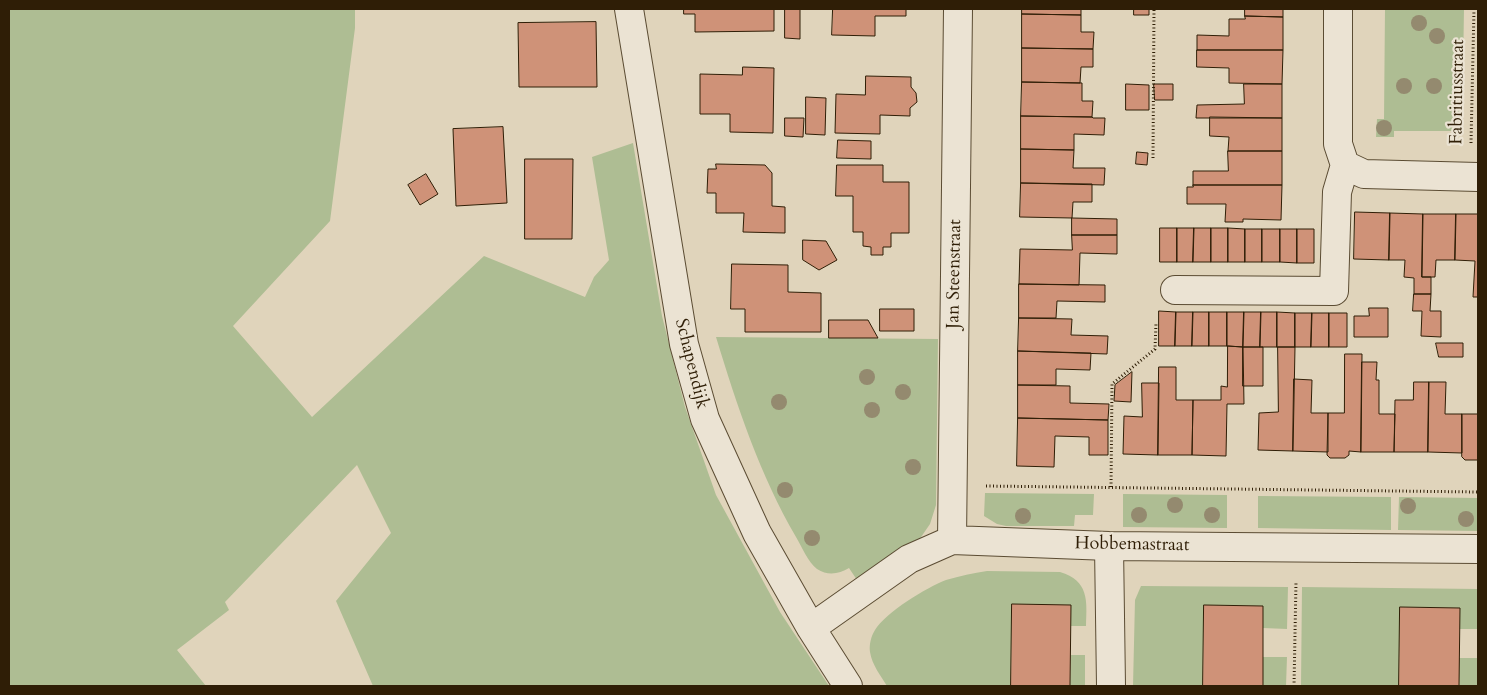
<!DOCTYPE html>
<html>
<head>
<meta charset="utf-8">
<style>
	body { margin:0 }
	#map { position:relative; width:1487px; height:695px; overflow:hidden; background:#e0d4bb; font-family:Cardo,serif }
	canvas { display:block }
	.frame { position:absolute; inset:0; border:10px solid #2f1e06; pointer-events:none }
</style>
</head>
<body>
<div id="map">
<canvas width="1487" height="695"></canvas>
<div class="frame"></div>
</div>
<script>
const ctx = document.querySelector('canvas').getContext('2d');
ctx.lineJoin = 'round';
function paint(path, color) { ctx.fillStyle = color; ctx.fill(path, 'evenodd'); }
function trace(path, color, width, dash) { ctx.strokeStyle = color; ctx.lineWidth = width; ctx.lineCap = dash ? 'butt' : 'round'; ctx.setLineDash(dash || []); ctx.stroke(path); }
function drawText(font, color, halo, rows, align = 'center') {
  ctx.font = font + ' Cardo,serif'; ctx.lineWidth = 4.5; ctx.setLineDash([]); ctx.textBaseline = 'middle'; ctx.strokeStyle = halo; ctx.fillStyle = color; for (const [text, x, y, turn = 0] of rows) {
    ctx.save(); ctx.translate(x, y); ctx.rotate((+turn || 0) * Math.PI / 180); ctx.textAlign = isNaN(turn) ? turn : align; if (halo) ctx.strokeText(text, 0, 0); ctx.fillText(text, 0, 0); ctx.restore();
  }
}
paint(new Path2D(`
	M9 9H355V28L330 221 233 326 312 417 484 256 585 297 594 277 609 260 592 157 633 143 662 316 685 407 716 495 780 612 829 686H373L336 601 391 533 357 465 225 602 229 610 177 650 206 686H9Z
	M1385 9H1464L1462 131H1394V137H1376L1377 119H1384Z
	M716 337 938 339 936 505 930 524 919 540 857 580 849 568C839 574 828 576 817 569 808 562 802 547 796 537 760 475 737 406 716 337Z
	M985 493 1094 494 1093 515H1075L1074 526H1006L997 524 984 516Z
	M1123 494 1227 495V528L1123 527Z
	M1258 496 1391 497V530L1258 528Z
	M1399 497 1478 498V531L1398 530Z
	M987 571 1060 572C1089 581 1087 600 1086 626H1071V605L1012 604 1011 686H887C881 676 872 665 870 652 869 645 871 636 875 630 885 613 927 587 946 580 960 576 973 573 987 571Z
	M1141 586 1288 587 1287 629 1263 628V606L1204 605 1203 686H1133L1135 600Z
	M1302 587 1478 589V629H1459V608L1401 607 1399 686H1301Z
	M1071 655H1085V686H1070Z
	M1263 657H1287L1286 686H1263Z
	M1459 658H1478V686H1459Z`), '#aebd93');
const building = new Path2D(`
	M684 9H774V31L695 32V14H684Z
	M785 9H800V39L785 38Z
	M833 9H906V16H875V36L832 35Z
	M1022 9H1081V15L1022 14Z
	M1134 9H1149V15H1134Z
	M1245 9H1283V17L1245 16Z
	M1022 14 1081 15V32H1094L1093 49 1022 48Z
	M1245 16 1283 17V50H1197V35L1229 36V19H1245Z
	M596 22 597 87H519L518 23Z
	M1022 48 1093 49V67H1081L1080 83 1022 82Z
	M1197 50H1283L1282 84 1229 83V68L1197 67Z
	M743 67 774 68 773 133 730 132V114H700V74L742 75Z
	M866 76 911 77V87L916 93 917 102 910 108V116L880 115V134L835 133 836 94 865 95Z
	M1022 82 1082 83V101H1093L1092 117 1021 116Z
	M1126 84 1149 85V110H1126Z
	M1154 84H1173V100H1155Z
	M1244 84H1282V118H1196L1197 105 1244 104Z
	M806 97 826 98 825 135 806 134Z
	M1021 116 1092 117 1093 118H1105L1104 135 1074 134V150L1021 149Z
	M1210 117 1282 118V151H1228L1229 137 1210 136Z
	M785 118H804L803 137 785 136Z
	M503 127 507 203 456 206 453 129Z
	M838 140 871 141V159L837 158Z
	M1021 149 1074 150 1073 168H1105L1104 185 1021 183Z
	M1228 151H1282V185H1193V171H1228Z
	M1137 152 1148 153 1147 165 1136 164Z
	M525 159H573L572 239H525Z
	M716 164 765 165 772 173V206L785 207V233L743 232 744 213H716V193H707L708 169H716Z
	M837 165H883V182H909V233H891V247H883V255H871V247L863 246V232H853V196H836Z
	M426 174 438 194 420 205 408 185Z
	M1021 183 1092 184V202H1073L1072 218 1020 217Z
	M1193 185H1282L1281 220 1243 219V222H1225L1226 204H1187V187H1193Z
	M1355 212 1390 213 1389 260 1354 259Z
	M1390 213 1423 214 1422 277H1431V294H1414V278L1404 277 1405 260H1389Z
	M1423 214H1456L1455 260H1436L1435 277H1422Z
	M1456 214H1478V297H1473L1475 261 1455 260Z
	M1072 218 1117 219V235H1072Z
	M1160 228H1177V262H1160Z
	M1177 228H1194L1193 262H1177Z
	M1194 228H1211V262H1193Z
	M1211 228H1228V262H1211Z
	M1228 228 1245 229V262H1228Z
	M1245 229H1262V262H1245Z
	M1262 229H1280V262H1262Z
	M1280 229H1297V263L1280 262Z
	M1297 229H1314V263H1297Z
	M1072 235H1117V254L1080 253 1079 285 1019 284 1020 249 1072 250Z
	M803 240 826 241 837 260 819 270 803 260Z
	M732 264 788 265V292L821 293V332H745V309H731Z
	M1019 284 1105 285V302L1057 301 1056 318H1019Z
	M1414 294H1431L1430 311H1441V337L1421 336 1422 311H1413Z
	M1369 308H1388V337H1354V316H1369Z
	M880 309H914V331H880Z
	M1159 311 1176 312 1175 346H1159Z
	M1176 312H1193L1192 346H1175Z
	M1193 312H1209V346H1192Z
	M1209 312H1227V346H1209Z
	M1227 312H1244L1243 347 1227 346Z
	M1244 312H1261L1260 347H1243Z
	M1261 312H1277V347H1260Z
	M1277 312 1295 313V347H1277Z
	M1295 313H1312L1311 347H1295Z
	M1312 313H1329V347H1311Z
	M1329 313H1347V347H1329Z
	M1019 318 1072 319 1071 335 1108 336 1107 354 1018 351Z
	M829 320H868L878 338H829Z
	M1436 343H1463V357H1439Z
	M1228 346 1243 347 1244 404H1227L1226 456 1192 455 1193 400H1221V386L1227 387Z
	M1243 347H1263V386H1243Z
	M1278 347H1295L1293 451 1258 450 1259 413 1278 412Z
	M1018 351 1091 353 1090 370 1056 369V385H1018Z
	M1345 354H1362L1361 452 1349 451V455L1345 458H1330L1327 455 1328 413H1344Z
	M1362 362H1377L1376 380H1379V414H1395L1394 452H1361Z
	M1159 367H1176V400H1193L1192 455H1158Z
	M1132 372 1131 402 1114 401 1115 385Z
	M1294 379 1312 380 1311 413H1328V452L1293 451Z
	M1414 382H1429L1428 452H1394L1395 400H1413Z
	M1429 382H1446L1445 414H1462V453L1428 452Z
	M1142 383H1159L1158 455 1123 454 1124 416 1142 417Z
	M1018 385 1070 386V403L1109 404 1108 420 1018 418Z
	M1462 414H1478V460H1465L1462 457Z
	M1018 418 1108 420V455H1089V437L1055 436 1054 467 1017 466Z
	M1012 604 1071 605 1070 686H1011Z
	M1204 605 1263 606V686H1203Z
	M1400 607 1460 608 1459 686H1399Z`);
paint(building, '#cf9278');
trace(building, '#2f1e06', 1);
const minor = new Path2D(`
	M629 9 684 344 705 419 757 533 811 628 848 686
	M1338 9V144L1345 165
	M1345 165 1364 174 1478 177
	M1175 290 1334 291 1337 192 1345 165
	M952 540 958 9
	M1109 546 1111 686
	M811 628 909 559 952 540 1109 546 1478 549`);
trace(minor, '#5b4c33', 30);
trace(new Path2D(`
	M1471 143 1474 9
	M1153 158 1154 9
	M986 486 1478 492
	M1111 487 1112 384 1155 349 1156 323
	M1294 686 1296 582`), '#2f1e06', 3, [1, 2.5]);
trace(minor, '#ebe3d3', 28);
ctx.fillStyle = '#948a6f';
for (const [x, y] of [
	[1419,23],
	[1437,36],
	[1404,86],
	[1434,86],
	[1384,128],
	[867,377],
	[903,392],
	[779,402],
	[872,410],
	[913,467],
	[785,490],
	[1175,505],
	[1408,506],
	[1139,515],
	[1212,515],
	[1023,516],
	[1466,519],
	[812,538]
]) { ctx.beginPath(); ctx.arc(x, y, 8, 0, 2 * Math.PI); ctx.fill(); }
drawText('18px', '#2f1e06', '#ebe3d3', [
	["Fabritiusstraat",1458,92,-89],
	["Jan Steenstraat",955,274,-89],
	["Schapendijk",691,364,76],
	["Hobbemastraat",1132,545,1]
]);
</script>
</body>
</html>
